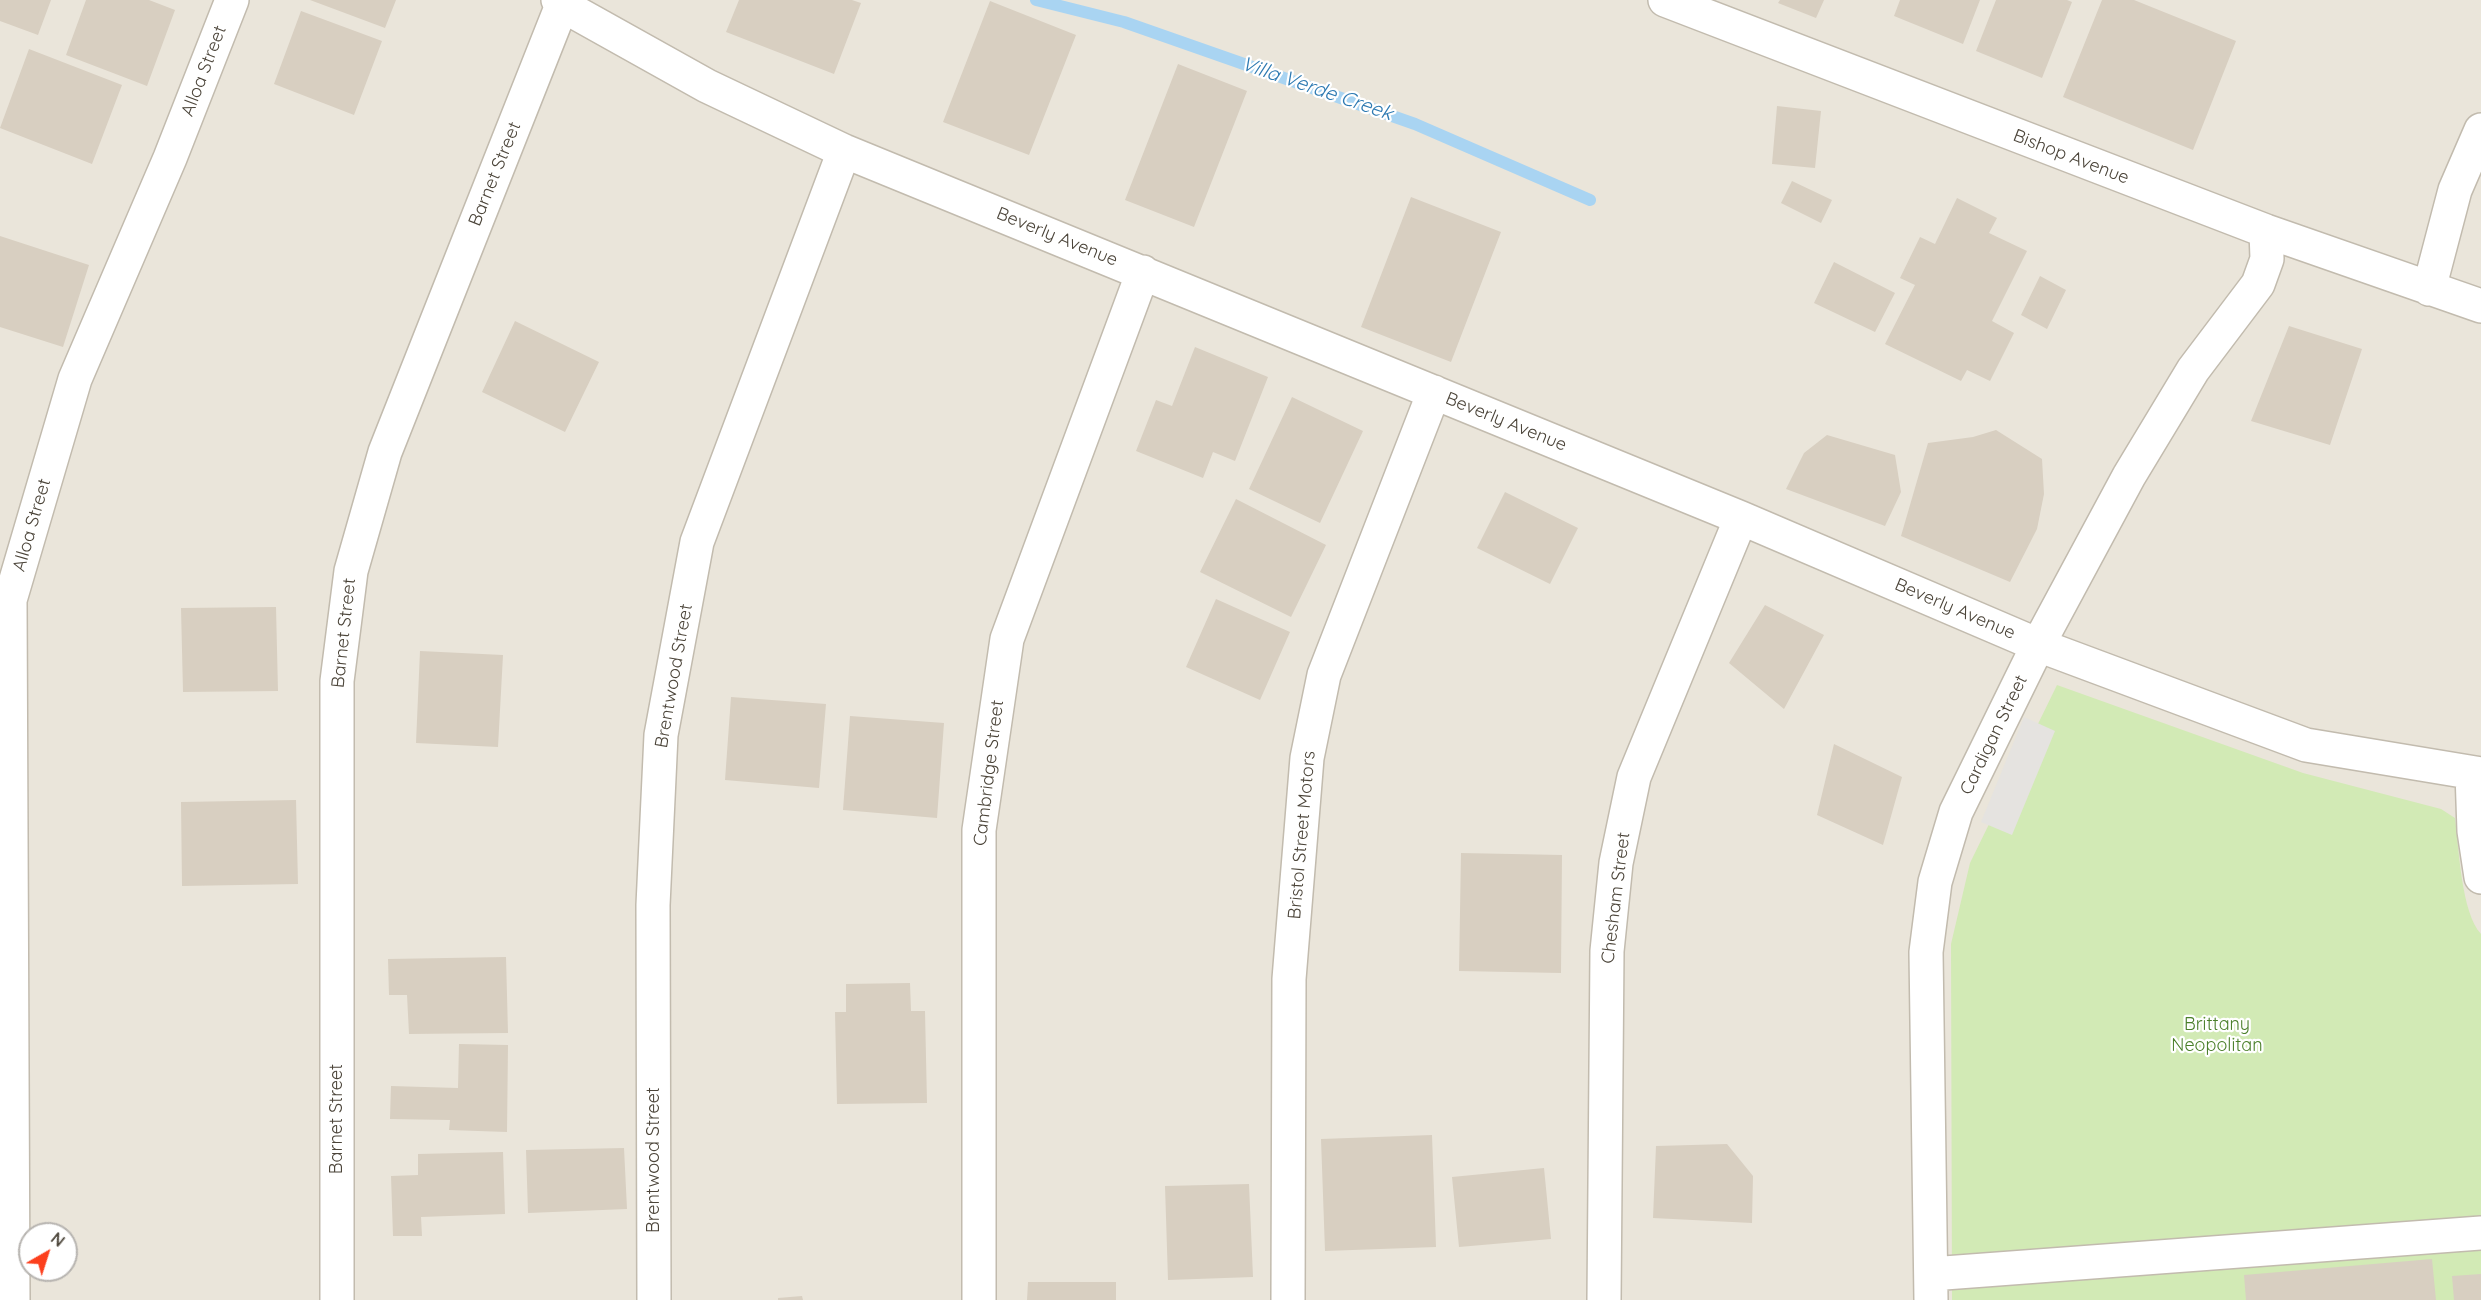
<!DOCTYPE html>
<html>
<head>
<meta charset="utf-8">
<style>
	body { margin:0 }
	#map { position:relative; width:2481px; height:1300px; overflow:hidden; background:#f6f3ec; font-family:Quicksand,sans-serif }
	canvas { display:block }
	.north { position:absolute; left:18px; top:1222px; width:60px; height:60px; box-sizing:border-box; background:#fff; border:2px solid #b7b4b0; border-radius:50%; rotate:39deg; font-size:16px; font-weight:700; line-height:24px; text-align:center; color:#4b4439 }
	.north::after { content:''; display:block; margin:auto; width:21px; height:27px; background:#fc3f1d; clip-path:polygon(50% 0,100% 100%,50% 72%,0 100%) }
</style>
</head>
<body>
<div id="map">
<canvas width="2481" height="1300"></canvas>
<div class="north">N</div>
</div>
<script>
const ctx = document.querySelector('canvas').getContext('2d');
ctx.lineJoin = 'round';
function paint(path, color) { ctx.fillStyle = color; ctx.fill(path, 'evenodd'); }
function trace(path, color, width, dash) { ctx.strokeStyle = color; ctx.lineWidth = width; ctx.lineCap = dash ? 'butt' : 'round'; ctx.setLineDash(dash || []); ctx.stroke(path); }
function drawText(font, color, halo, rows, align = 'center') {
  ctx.font = font + ' Quicksand,sans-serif'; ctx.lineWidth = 4.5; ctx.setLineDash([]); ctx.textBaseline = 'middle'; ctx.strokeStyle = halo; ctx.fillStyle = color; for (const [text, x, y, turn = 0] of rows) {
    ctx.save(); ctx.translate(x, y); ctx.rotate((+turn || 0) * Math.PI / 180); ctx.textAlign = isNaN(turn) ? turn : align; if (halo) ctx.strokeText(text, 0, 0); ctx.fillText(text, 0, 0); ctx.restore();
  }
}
paint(new Path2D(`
	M0 0H2481V1300H0ZM30 1234H66V1270H30Z`), '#eae5da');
paint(new Path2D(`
	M2057 685 2303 773 2441 809 2455 818C2459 848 2461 912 2481 934V1300H1952L1951 944 1970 863Z`), '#d2eab5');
paint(new Path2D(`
	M2024 717 2055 731 2012 835 1981 822Z`), '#e5e3e0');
trace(new Path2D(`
	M1036 0 1124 22 1415 124 1590 200`), '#a9d4f2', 12);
paint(new Path2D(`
	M0 0H51L38 35 0 21Z
	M86 0H149L175 10 147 86 66 55Z
	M310 0H396L385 28Z
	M739 0H852L861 3 834 74 726 32Z
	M1780 0H1824L1816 18 1778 3Z
	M1900 0H1980L1963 44 1894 16Z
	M1996 0H2067L2072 2 2042 78 1976 51Z
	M2102 0H2134L2236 41 2193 150 2063 97Z
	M990 1 1076 35 1029 155 943 122Z
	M301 11 382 41 354 115 274 84Z
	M29 49 122 85 92 164 0 128Z
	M1178 64 1247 91 1194 227 1125 200Z
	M1777 106 1821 111 1815 168 1772 164Z
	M1792 181 1832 200 1821 223 1781 203Z
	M1411 197 1501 232 1451 362 1361 327Z
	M1957 198 1997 218 1989 233 2027 251 1992 321 2014 333 1990 381 1967 370 1961 381 1885 344 1915 285 1900 278 1920 237 1935 244Z
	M0 236 89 265 63 347 0 327Z
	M1834 262 1895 293 1875 332 1814 303Z
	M2040 276 2066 290 2047 329 2021 315Z
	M515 321 599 362 565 432 482 392Z
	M2289 326 2362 349 2330 445 2251 421Z
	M1195 347 1268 377 1235 461 1213 452 1203 478 1136 451 1156 400 1172 406Z
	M1292 397 1363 431 1320 523 1249 489Z
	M1996 430 2042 459 2044 494 2037 529 2010 582 1901 536 1928 443 1973 437Z
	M1827 435 1895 455 1901 492 1885 526 1786 489 1804 453Z
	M1505 492 1578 528 1550 584 1477 548Z
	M1236 499 1326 545 1291 617 1200 572Z
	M1216 599 1290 632 1260 700 1186 667Z
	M1765 605 1824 635 1784 709 1729 663Z
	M276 607 278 691 183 692 181 608Z
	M420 651 503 655 498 747 416 743Z
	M731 697 826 704 819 788 725 780Z
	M850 716 944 723 937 818 843 810Z
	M1834 744 1902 777 1883 845 1817 815Z
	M296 800 298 884 182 886 181 802Z
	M1461 853 1562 855 1561 973 1459 971Z
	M506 957 508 1033 409 1034 407 995H389L388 959Z
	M910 983 911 1011H925L927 1103 837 1104 835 1012H846V984Z
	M459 1044 508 1045 507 1132 449 1130 450 1120 390 1119 391 1086 458 1088Z
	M1432 1135 1436 1247 1325 1251 1321 1139Z
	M1727 1144 1753 1176 1752 1223 1653 1218 1656 1146Z
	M624 1148 627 1209 528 1213 526 1150Z
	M503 1152 505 1214 421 1217 422 1236H393L391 1176 418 1175V1154Z
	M1544 1168 1551 1239 1459 1247 1452 1177Z
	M1249 1184 1253 1277 1168 1280 1165 1186Z
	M2432 1259 2436 1300H2246L2244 1275Z
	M2481 1274V1300H2454L2452 1276Z
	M1028 1282H1116V1300H1027Z
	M802 1296 803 1300H778V1298Z`), '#d8cfc1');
const minor = new Path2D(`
	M558 0 562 5 707 86 844 151 1741 518 2038 645 2306 745 2481 774
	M1665 0 2266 231 2481 306
	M2429 289 2455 190 2481 130
	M2472 773 2474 831 2481 877
	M1931 1274 2481 1233
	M13 1300 10 600 75 379 170 158 232 0
	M337 1300V681L351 571 385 452 562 5
	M654 1300 653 905 661 735 697 542 844 151
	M979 1300V830L1007 639 1143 272
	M1288 1300 1289 979 1307 758 1324 675 1434 392
	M1604 1300 1607 951 1616 863 1634 777 1741 518
	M1931 1300 1926 952 1935 882 1956 812 2038 645 2129 476 2193 370 2258 284 2267 259 2266 231`);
trace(minor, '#c2bbae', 36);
trace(minor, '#fff', 33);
drawText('18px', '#4b4439', '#fff', [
	["Alloa Street",204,71,-69],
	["Bishop Avenue",2071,157,21],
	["Barnet Street",495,174,-68],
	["Beverly Avenue",1057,237,22],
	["Beverly Avenue",1506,422,22],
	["Alloa Street",32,525,-74],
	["Beverly Avenue",1955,609,23],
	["Barnet Street",344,633,-84],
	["Brentwood Street",674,676,-80],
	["Cardigan Street",1994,735,-64],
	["Cambridge Street",989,773,-83],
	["Bristol Street Motors",1302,835,-85],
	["Chesham Street",1616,898,-83],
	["Barnet Street",337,1119,-90],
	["Brentwood Street",654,1160,-90]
]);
drawText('18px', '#4a7f2a', '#fff', [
	["Brittany",2217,1025],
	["Neopolitan",2217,1046]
]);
drawText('italic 20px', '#2e7ab2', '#fff', [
	["Villa Verde Creek",1317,89,19]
]);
</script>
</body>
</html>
